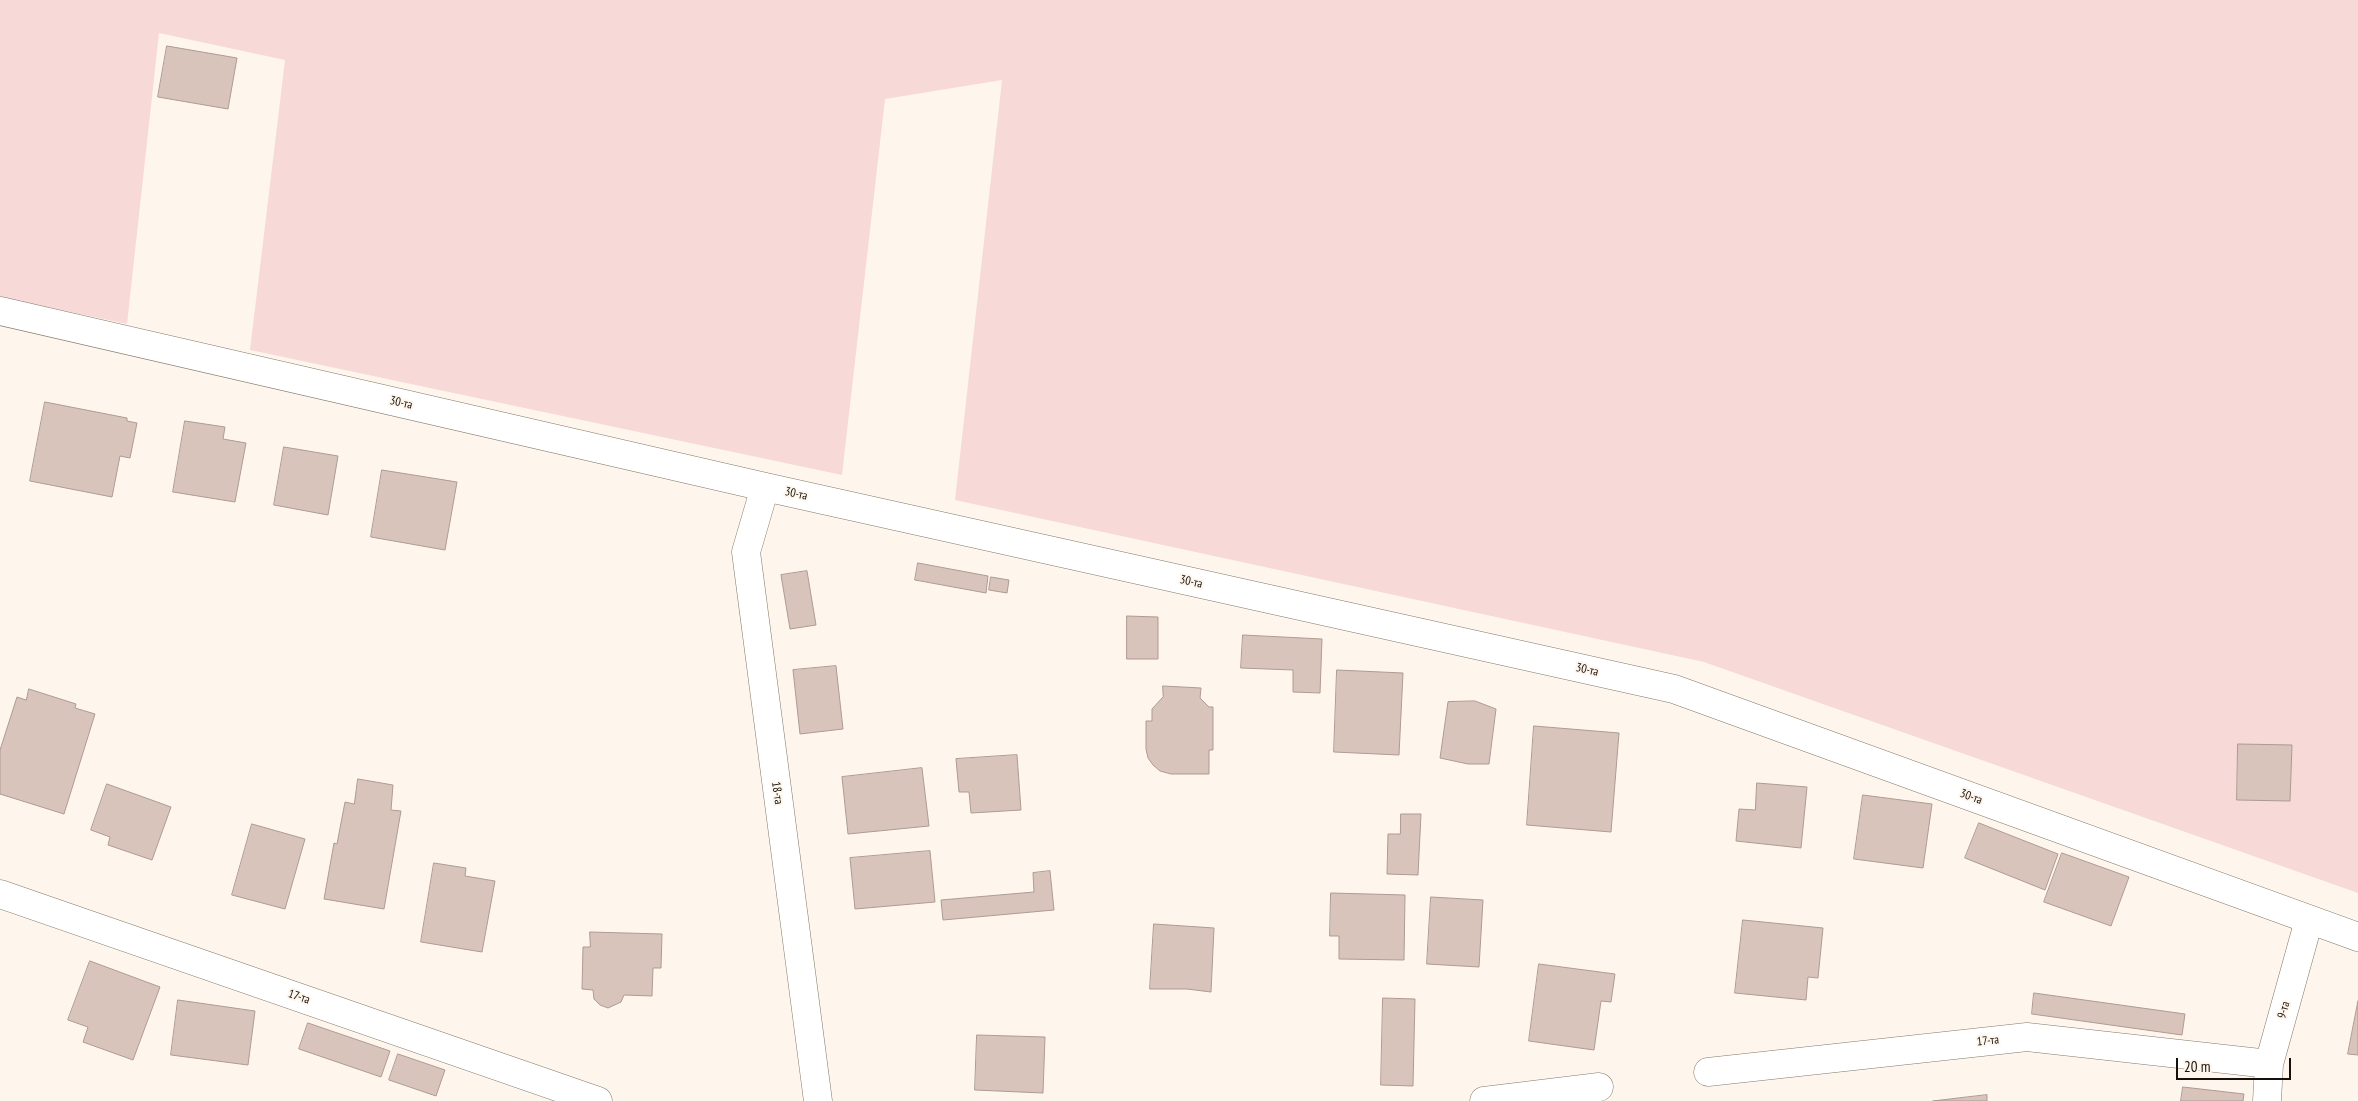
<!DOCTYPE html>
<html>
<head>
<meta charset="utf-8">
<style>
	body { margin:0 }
	#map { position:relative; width:2358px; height:1101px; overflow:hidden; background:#fef6ec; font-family:"PT Sans Narrow",sans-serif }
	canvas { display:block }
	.scale { position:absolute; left:2176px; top:1058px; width:115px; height:22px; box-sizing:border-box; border:2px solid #16110c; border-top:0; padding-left:6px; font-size:15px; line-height:18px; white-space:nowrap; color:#16110c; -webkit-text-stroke:4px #fef6ec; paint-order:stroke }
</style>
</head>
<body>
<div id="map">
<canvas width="2358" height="1101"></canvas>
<div class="scale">20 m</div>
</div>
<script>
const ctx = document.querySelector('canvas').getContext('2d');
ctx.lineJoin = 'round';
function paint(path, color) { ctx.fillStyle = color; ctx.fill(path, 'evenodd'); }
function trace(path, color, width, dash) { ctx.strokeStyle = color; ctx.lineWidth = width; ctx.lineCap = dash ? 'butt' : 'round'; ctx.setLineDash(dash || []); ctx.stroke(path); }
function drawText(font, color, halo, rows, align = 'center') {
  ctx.font = font + ' "PT Sans Narrow",sans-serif'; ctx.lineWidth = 4; ctx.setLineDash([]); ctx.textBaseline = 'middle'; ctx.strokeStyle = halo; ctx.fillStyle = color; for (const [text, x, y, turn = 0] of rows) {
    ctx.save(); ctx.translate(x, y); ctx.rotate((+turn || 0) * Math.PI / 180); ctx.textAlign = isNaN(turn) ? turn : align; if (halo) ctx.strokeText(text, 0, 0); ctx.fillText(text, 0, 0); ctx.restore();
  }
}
paint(new Path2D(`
	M0 0H2358V893L1704 662 955 500 1002 80 885 99 842 475 250 350 285 60 159 33 127 324 0 297Z`), '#f7d9d8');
const building = new Path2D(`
	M167 46 237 58 228 109 158 97Z
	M45 402 127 418V421L137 423 130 458 120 456 112 497 30 481Z
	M185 421 225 427 223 439 246 443 235 502 173 492Z
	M284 447 338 456 328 515 274 505Z
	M382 470 457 482 445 550 371 537Z
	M918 563 988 576 986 593 915 580Z
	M807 571 816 625 790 629 781 575Z
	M991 577 1009 580 1007 593 989 590Z
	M1127 616 1158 617V659H1127Z
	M1243 635 1322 639 1320 693 1293 692V670L1241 668Z
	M836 666 843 729 800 734 793 670Z
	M1337 670 1403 673 1399 755 1334 752Z
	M1163 686 1201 688 1200 698 1209 707H1213V750H1209V774H1171L1160 771 1153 765 1148 758 1146 749V721H1152V709L1163 697Z
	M29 689 76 704 75 708 95 714 64 814 0 794V750L17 697 26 700Z
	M1475 701 1496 709 1489 764H1468L1440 758 1448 702Z
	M1534 726 1619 733 1611 832 1527 825Z
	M2238 744 2292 745 2290 801 2237 800Z
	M1017 755 1021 810 971 813 969 792H959L956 759Z
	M922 768 929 826 848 834 842 777Z
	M358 779 393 785 391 810 401 811 384 909 324 899 334 843 337 844 345 802 354 804Z
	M1757 783 1807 787 1801 848 1736 841 1739 809 1755 810Z
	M107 784 171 807 152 860 108 845 110 837 91 830Z
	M1863 795 1932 804 1923 868 1854 859Z
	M1401 814H1421L1418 875 1387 874 1388 834H1400Z
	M1979 823 2058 854 2045 890 1965 858Z
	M252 824 305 839 285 909 232 895Z
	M930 851 935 902 855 909 850 858Z
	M2062 853 2129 877 2111 926 2044 902Z
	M434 863 466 868 465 876 495 881 482 952 421 942Z
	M1050 871 1054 910 943 920 941 900 1034 892 1033 873Z
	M1331 893 1405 895 1404 960 1339 959V936H1330Z
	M1431 897 1483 900 1479 967 1427 964Z
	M1743 920 1823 928 1818 978 1808 977 1806 1000 1735 993Z
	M1154 924 1214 928 1211 992 1187 989H1150Z
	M590 932 662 934 661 968H653L652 996 624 995 621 1002 608 1008 600 1005 594 999 593 990 582 989 583 947H590Z
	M90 961 160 987 133 1060 83 1042 88 1027 68 1020Z
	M1539 964 1615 974 1611 1002 1601 1001 1594 1050 1529 1041Z
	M2034 993 2185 1014 2182 1035 2032 1014Z
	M1383 998 1415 999 1413 1086 1381 1085Z
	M178 1000 255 1011 248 1065 171 1055Z
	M2358 1001V1055L2348 1054Z
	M308 1023 390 1051 381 1077 299 1049Z
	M977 1035 1045 1037 1043 1093 975 1090Z
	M398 1054 445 1070 436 1096 389 1080Z
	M2183 1087 2244 1094 2243 1101H2181Z
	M1987 1095V1101H1933Z`);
paint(building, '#d8c4bb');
trace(building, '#ae9a92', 1);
const street = new Path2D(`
	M0 311 765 487 1674 689 2358 937
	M765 487 746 552 818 1101
	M0 894 598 1101
	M1708 1072 2027 1037 2269 1064
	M1484 1101 1599 1087
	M2267 1101 2269 1064 2309 920`);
trace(street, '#84796a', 29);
trace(street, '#fff', 28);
drawText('12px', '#16110c', '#fef6ec', [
	["30-та",401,403,13],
	["30-та",796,494,13],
	["30-та",1191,582,13],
	["30-та",1587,670,13],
	["18-та",777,793,82],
	["30-та",1971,797,20],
	["17-та",299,997,19],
	["9-та",2284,1010,-74],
	["17-та",1988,1041,-6]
]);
</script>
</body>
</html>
